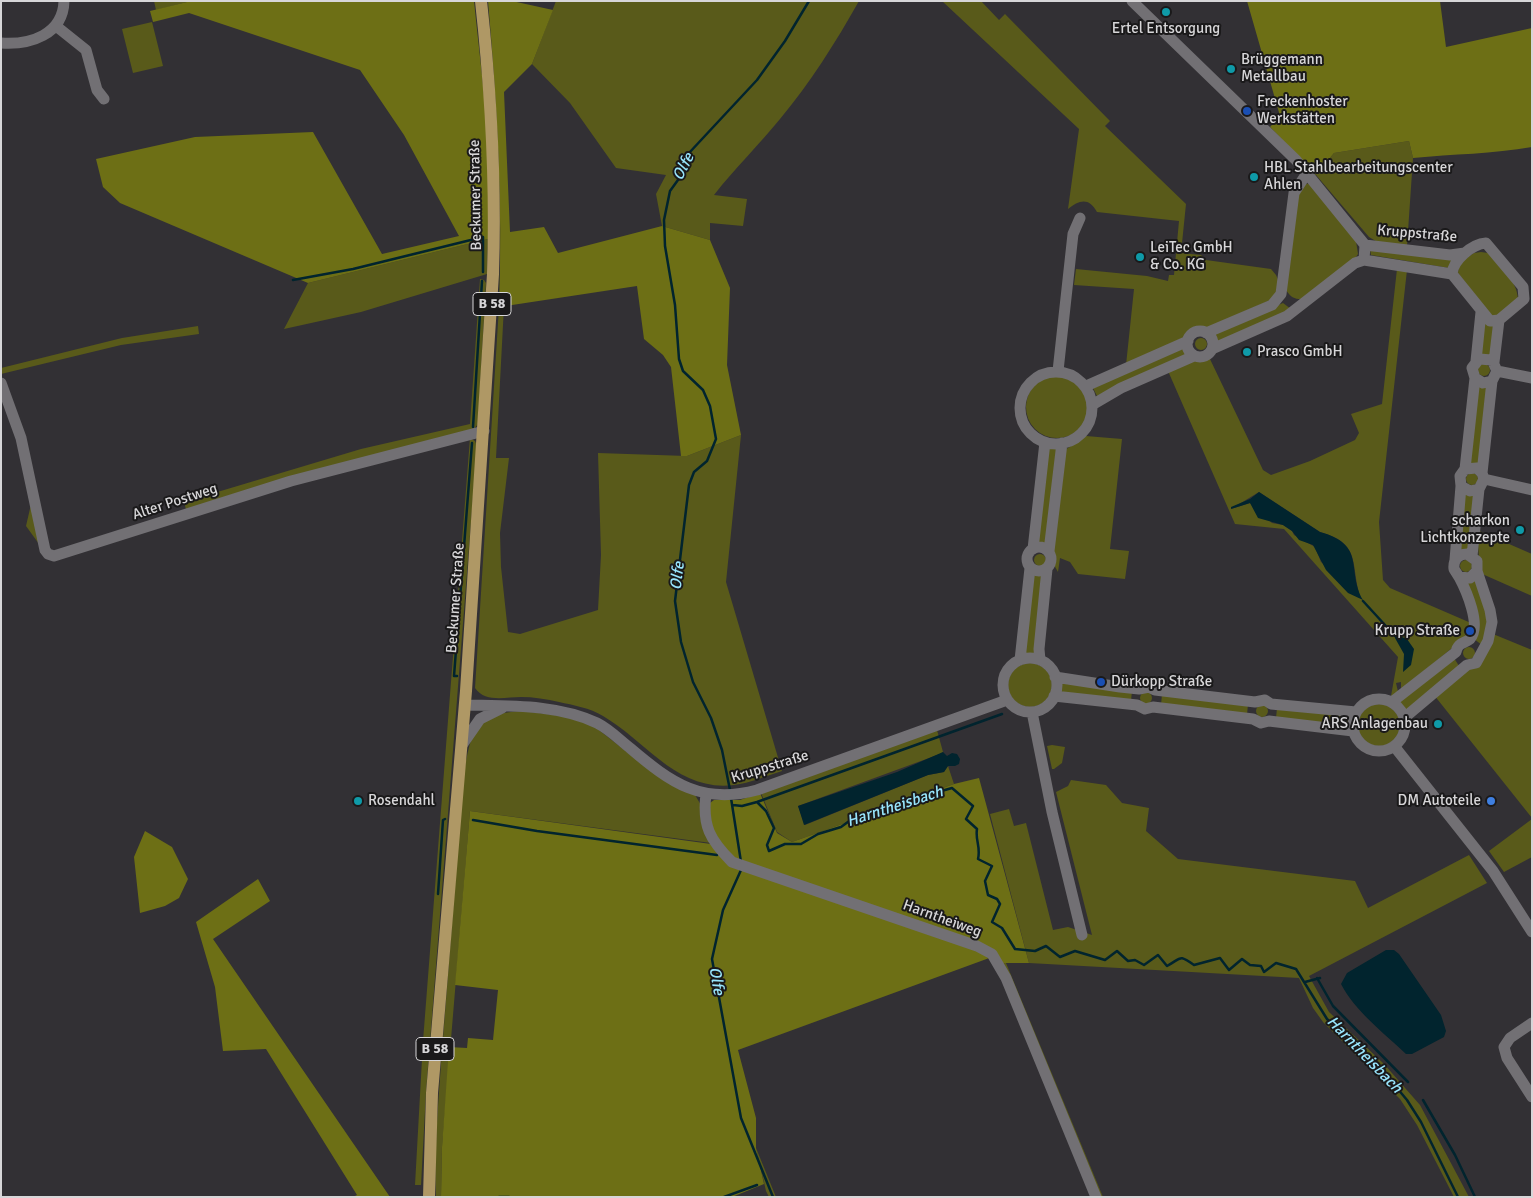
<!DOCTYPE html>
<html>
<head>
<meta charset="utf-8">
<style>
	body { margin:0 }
	#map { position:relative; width:1533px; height:1198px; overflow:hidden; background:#323034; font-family:Signika,sans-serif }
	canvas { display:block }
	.frame { position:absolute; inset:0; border:2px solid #d7d6d8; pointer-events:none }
</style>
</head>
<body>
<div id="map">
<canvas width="1533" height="1198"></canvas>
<div class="frame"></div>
</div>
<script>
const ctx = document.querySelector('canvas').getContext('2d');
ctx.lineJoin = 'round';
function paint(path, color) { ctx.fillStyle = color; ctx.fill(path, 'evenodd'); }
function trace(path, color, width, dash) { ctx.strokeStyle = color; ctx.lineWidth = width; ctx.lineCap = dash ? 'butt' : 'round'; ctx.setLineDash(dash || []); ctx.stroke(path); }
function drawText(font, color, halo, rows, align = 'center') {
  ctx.font = font + ' Signika,sans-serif'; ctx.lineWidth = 4; ctx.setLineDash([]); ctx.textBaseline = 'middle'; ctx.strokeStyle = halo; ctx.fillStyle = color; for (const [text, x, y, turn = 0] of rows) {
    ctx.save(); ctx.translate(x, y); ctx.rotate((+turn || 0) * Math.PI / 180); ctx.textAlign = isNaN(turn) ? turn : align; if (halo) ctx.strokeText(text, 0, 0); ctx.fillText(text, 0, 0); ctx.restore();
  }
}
paint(new Path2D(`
	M154 1H191L156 10Z
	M556 1H859C836 42 810 83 780 119 759 145 735 168 714 195L747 199 743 226 710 223V240L662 226 656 194 666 175 616 168 570 103 532 64Z
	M942 1H981L999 20 1005 14 1110 121 1105 126 1186 204 1181 253 1201 255 1206 260 1271 269 1276 275 1280 284 1273 299 1203 330 1196 329 1188 338 1126 365 1134 289 1074 285 1076 269 1147 276 1168 281 1169 275H1174L1179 221 1097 212C1089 197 1079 200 1068 209L1079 129Z
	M152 22 163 66 133 73 122 29Z
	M1409 141 1413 158 1407 246 1379 243 1369 237 1316 175 1334 153Z
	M1311 183 1356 241 1358 254 1354 260 1305 299C1296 300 1291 298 1286 290L1298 193 1306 184Z
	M488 239 487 274 361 312 284 329 308 283Z
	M1370 249 1451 259V262L1449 268 1371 255Z
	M1481 252 1488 253C1500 266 1517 280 1518 299L1499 315 1492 317 1458 273 1459 263 1474 253Z
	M1397 269 1407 270 1379 522 1383 580 1390 588 1471 623 1469 634 1401 690V682L1396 683 1399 696H1391L1398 657 1284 529 1235 524 1168 371 1195 358 1209 357 1263 470 1271 475 1310 461 1355 440 1359 433 1351 414 1382 404ZM1259 492 1320 532C1360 543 1351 562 1359 593L1321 562 1315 547 1294 535 1292 531 1283 525 1272 523 1250 503 1231 509Z
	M480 279 484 280 486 283 478 424 474 429 187 513 184 502 361 449 470 424Z
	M1283 303 1291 309 1217 343 1213 334Z
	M504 306 496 458H509L500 533 501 567 508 632 520 634 598 610 601 555 598 453 687 456 741 435 726 582 782 771C766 776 750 783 734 785 677 792 646 741 603 716 590 708 573 705 559 702 547 699 533 697 521 697 506 697 485 703 475 688L499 307Z
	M1485 321 1494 326 1491 355H1481Z
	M198 326 199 334 121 345 1 374V368L122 338Z
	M1195 344a6 6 0 1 1 12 0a6 6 0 1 1-12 0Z
	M1185 346 1190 355 1097 396 1092 386Z
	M1478 370a6 6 0 1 1 12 0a6 6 0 1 1-12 0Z
	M1026 407a31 31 0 1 1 62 0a31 31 0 1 1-62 0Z
	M1478 385 1488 386 1479 465 1469 464Z
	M1086 436 1122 439 1110 549 1129 551 1125 579 1078 574 1070 562 1060 558 1058 572 1054 565 1053 552 1065 450Z
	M470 438 475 441 477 446 426 1092 421 1185H415L423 1041Z
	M1048 445 1058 446 1047 545H1037Z
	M1466 479a6 6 0 1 1 12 0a6 6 0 1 1-12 0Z
	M1465 494 1475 495 1469 551 1459 552Z
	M32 500 39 544 26 526Z
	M1477 530 1532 554V596L1480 573Z
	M1034 560a6 6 0 1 1 12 0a6 6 0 1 1-12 0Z
	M1460 566a6 6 0 1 1 12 0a6 6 0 1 1-12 0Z
	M1034 574 1044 576 1035 655 1024 656Z
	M1476 579 1489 621 1482 645 1474 639 1466 582Z
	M1493 634 1532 650V818L1434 695 1467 668Z
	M1463 653a6 6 0 1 1 12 0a6 6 0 1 1-12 0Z
	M1454 658 1459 666 1406 712 1398 703Z
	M1008 685a22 22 0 1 1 44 0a22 22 0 1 1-44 0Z
	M1060 682 1132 691 1131 701 1059 693Z
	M1140 698a6 6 0 1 1 12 0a6 6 0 1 1-12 0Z
	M1162 694 1248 704 1247 715 1161 705Z
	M1358 725a21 21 0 1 1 42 0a21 21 0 1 1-42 0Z
	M1256 711a6 6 0 1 1 12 0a6 6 0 1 1-12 0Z
	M1277 708 1351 716 1350 727 1276 718Z
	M523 711 571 717 595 727 659 777 695 795 701 805 711 843 470 811 442 1147 441 1197H436C434 1152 438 1108 441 1064 446 1000 451 936 456 871 458 839 461 759 474 733 484 714 505 712 523 711Z
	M937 730 943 752 940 754 798 806 805 825 928 775 944 772 948 766 954 784 792 842 777 832 761 793Z
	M1052 745 1065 747 1062 763 1054 769H1052L1047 746Z
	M1071 780 1106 785 1122 803 1149 808 1146 831 1178 859 1355 881 1368 908 1469 855 1487 883 1309 976 1329 1012 1384 1064 1420 1105 1469 1197H1454L1417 1125 1400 1099 1323 1022 1313 1008 1299 978 1029 963 990 814 1009 809 1014 826 1026 823 1053 930 1068 927 1092 935 1056 792 1068 786Z
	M1532 819V857L1504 872 1489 851Z
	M1001 963H1006L1103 1197H1098Z
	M756 1148 776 1197H769L766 1191Z`), '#595a1a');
paint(new Path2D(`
	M191 1H474C482 80 494 160 488 239L308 283 120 203 103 187 96 159 195 137 313 132 382 254 459 236 404 135 360 70 189 13 153 22 150 11Z
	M488 1H512L553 10 532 64 504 92 510 232 544 227 558 253 662 226 710 240 730 288 727 365 741 435 687 456H681L671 367 663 355 644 339 637 286 499 307C503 204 497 104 488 1Z
	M1247 1H1440L1446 47 1532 28V147C1493 154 1453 154 1413 158L1409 141 1334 153 1316 175 1270 127 1280 116Z
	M979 778 1029 963H1001L992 957 738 1050 756 1118V1148L764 1184 732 1197H441L442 1147 449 1047 467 1048 468 1038 493 1040 498 990 455 985 470 811 711 844 707 805 714 800H740L760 793 777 833 792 842 954 784Z
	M145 831 172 847 188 879 179 898 165 906 140 913 134 857Z
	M258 879 270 901 213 939 390 1197H353L357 1195 266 1049 223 1051 215 987 196 922Z`), '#6d6f15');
paint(new Path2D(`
	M1259 492 1320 532C1367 545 1346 570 1363 600L1348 593 1326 570 1313 545 1299 540 1292 531 1283 525 1258 518 1250 503 1231 509V507L1250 499Z
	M1397 635 1407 639 1414 649 1411 665 1403 672 1404 654 1395 638Z
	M943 752 947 756 952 753 957 754 960 759 959 764 955 766H948L944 772 928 775 804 825 798 806 897 772Z
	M1386 950H1394L1399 954 1441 1015 1446 1031 1444 1037 1412 1054H1406C1384 1033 1355 1011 1341 984L1347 973Z`), '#01242e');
trace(new Path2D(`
	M293 280 353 269 483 237V272
	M473 427 482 281
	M1363 601 1396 637
	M457 676H454L472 443
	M730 790 722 750 711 718 693 682 681 642 675 601 689 485 694 472 707 461 716 439 710 406 703 390 683 371 679 359 675 305 665 246 664 220 670 191 683 173 689 153 757 80 785 41 809 1
	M731 798 741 862
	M757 802 1002 714
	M733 805 742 806 757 802 766 811 774 828 767 845 769 851 785 844H801L818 834 841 827 852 819 882 813 887 810 904 806 913 799 952 788 973 806 966 819 977 829C975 840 981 847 978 859L992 866 985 881 988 895 997 899 1000 904 992 922 1002 928 1015 949 1035 951 1046 946 1060 957 1075 951 1105 960 1117 951 1128 961 1135 960 1144 965 1158 955 1167 966C1182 958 1178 954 1194 965L1220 958 1229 970 1242 959 1250 965 1261 966 1264 972 1276 963 1296 969 1327 1019 1392 1082 1407 1100 1421 1122 1458 1197
	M473 820 537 831 717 855
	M741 870 723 910 712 959 741 1118 773 1197
	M438 894 443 820 445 819
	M1317 978 1333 1006 1408 1082
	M1305 982 1320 978
	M1423 1100 1455 1155 1475 1197
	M499 1197H509
	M724 1197 757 1185`), '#01242e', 2.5);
trace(new Path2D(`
	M1132 1 1296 160 1365 245 1364 260
	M56 26 86 50 97 90 104 99
	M1 43C30 45 63 35 64 1
	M1365 245 1450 255 1465 253
	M1364 260 1452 274 1490 321 1499 320 1524 299 1523 287 1486 243C1472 244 1453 260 1452 274
	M1187 344a13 13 0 1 1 26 0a13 13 0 1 1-26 0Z
	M1206 333 1272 305 1281 294 1294 193 1307 173
	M1212 349 1287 316 1355 263 1364 260
	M1476 361 1481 312
	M1494 362 1499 320
	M1058 371 1073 234 1080 218
	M1497 371 1532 378
	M1020 408a36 36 0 1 1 72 0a36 36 0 1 1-72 0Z
	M1 383 21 438 45 550 48 554 54 556 291 481 484 431
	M1086 386 1188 341
	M1092 405 1121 388 1194 356
	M1465 469 1475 378
	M1482 473 1492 381 1497 371 1492 360 1479 359 1472 368 1475 378 1483 383 1492 381
	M1484 479 1532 490
	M1027 559a12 12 0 1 1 24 0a12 12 0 1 1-24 0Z
	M1033 549 1045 442
	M1049 551 1062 443
	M1472 556 1479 489 1484 479 1482 473 1477 468 1465 469 1460 476 1461 486 1470 491 1479 489
	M1455 560 1461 486
	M1003 685a27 27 0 1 1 54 0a27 27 0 1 1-54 0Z
	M1020 660 1030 568
	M1040 660 1039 649 1047 569
	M1055 677 1120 687 1139 689 1149 687 1155 690 1255 702 1265 700 1271 704 1356 712
	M1054 696 1137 705 1145 709 1153 707 1253 719 1261 723 1269 721 1353 731
	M1353 725a26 26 0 1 1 52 0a26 26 0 1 1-52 0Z
	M1392 702 1456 652C1458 642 1464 644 1470 639 1482 626 1466 590 1459 577
	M465 705C508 706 557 704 597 723 609 729 620 740 630 748 671 783 702 805 757 790L1007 700
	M1032 712 1052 812 1082 935
	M1404 718 1467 665 1476 663 1488 641 1492 622 1490 610 1477 571V561L1467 554C1458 554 1453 560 1454 569L1459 577 1470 578 1477 571
	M462 745 480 719 502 708
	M1394 746 1493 871 1532 932
	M706 794C702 826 710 840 732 862L977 946 992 954 1006 978 1096 1197
	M1532 1023 1510 1038 1504 1047 1507 1058 1532 1097`), '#727074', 11);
trace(new Path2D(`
	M429 1197 432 1093 466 691 493 274C496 183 491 92 481 1`), '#af9865', 12);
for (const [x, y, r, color] of [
	[1166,12,5,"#0f9aa8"],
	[1231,69,5,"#0f9aa8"],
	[1247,111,5,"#1a4fb4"],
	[1254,177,5,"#0f9aa8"],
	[1140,257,5,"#0f9aa8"],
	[1247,352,5,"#0f9aa8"],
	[1520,530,5,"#0f9aa8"],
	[1470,631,5,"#1a4fb4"],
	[1101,682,5,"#1a4fb4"],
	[1438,724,5,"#0f9aa8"],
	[358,801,5,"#0f9aa8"],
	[1491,801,5,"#3f7fe0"]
]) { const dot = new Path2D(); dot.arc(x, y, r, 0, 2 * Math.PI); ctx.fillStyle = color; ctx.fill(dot); trace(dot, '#1a191a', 2); }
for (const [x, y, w] of [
	[492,304,38],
	[435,1049,38]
]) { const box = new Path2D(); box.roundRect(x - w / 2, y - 11.5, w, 23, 4); ctx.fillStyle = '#1a191a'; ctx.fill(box); trace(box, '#d7d6d8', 1); }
drawText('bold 14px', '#d7d6d8', null, [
	["B 58",492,304],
	["B 58",435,1049]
]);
drawText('15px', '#d7d6d8', '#1a191a', [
	["Ertel Entsorgung",1166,29,"center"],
	["Brüggemann",1241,60],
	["Metallbau",1241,77],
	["Freckenhoster",1257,102],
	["Werkstätten",1257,119],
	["HBL Stahlbearbeitungscenter",1264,168],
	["Ahlen",1264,185],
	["LeiTec GmbH",1150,248],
	["& Co. KG",1150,265],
	["Prasco GmbH",1257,352],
	["scharkon",1510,521,"right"],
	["Lichtkonzepte",1510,538,"right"],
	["Krupp Straße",1460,631,"right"],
	["Dürkopp Straße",1111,682],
	["ARS Anlagenbau",1428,724,"right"],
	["Rosendahl",368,801],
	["DM Autoteile",1481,801,"right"]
], 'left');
drawText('15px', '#d7d6d8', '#1a191a', [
	["Beckumer Straße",476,195,-91],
	["Kruppstraße",1417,234,5],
	["Alter Postweg",175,502,-18],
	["Beckumer Straße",456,598,-86],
	["Kruppstraße",770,767,-17],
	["Harntheiweg",942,919,20]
]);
drawText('italic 16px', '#98e5fc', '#1a191a', [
	["Olfe",684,167,-63],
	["Olfe",678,576,-83],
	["Harntheisbach",895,807,-18],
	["Olfe",716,981,80],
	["Harntheisbach",1364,1055,46]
]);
</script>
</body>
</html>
